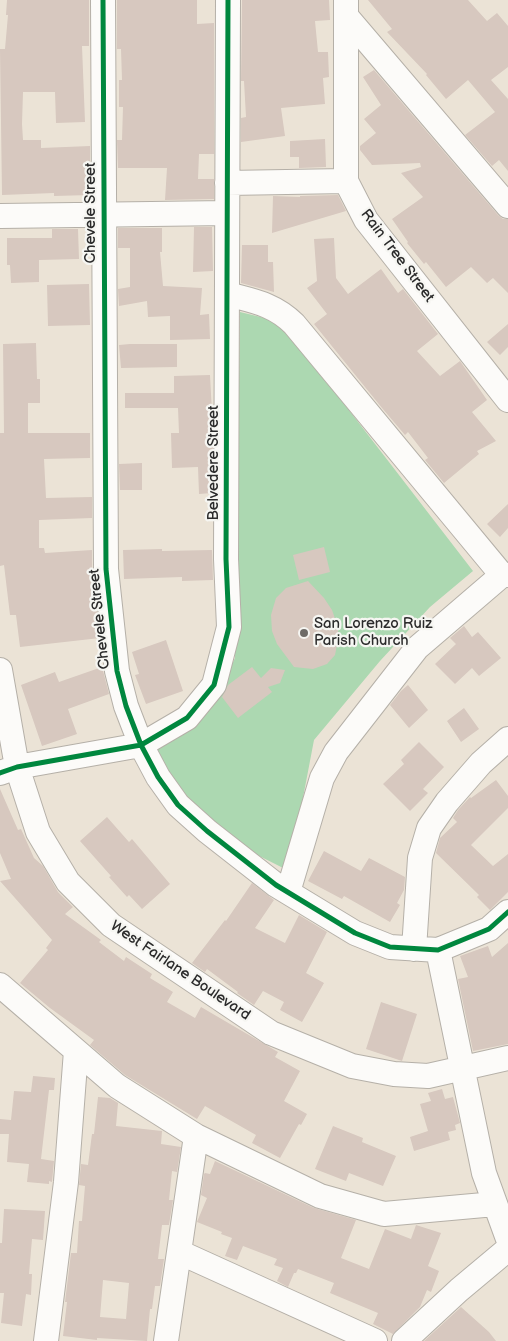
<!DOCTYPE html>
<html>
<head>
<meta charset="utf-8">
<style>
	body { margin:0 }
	canvas { display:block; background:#ebe3d6 }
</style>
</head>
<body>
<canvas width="508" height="1341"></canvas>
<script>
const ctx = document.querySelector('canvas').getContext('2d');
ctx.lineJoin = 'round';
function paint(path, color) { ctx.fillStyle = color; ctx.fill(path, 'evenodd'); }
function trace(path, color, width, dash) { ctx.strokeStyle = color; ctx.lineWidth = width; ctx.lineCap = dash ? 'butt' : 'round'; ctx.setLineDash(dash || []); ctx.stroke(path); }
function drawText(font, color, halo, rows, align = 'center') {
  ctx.font = font + ' "Balsamiq Sans",sans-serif'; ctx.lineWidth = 4.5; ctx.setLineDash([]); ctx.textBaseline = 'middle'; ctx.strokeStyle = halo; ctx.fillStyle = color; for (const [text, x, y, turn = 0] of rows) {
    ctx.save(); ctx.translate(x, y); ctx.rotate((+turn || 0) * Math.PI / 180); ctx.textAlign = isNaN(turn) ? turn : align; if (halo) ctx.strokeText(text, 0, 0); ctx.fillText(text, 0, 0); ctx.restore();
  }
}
paint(new Path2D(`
	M240 312 281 322 473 571 430 607 380 661 314 740 289 871 204 828 165 779 156 751 184 730 214 703 235 658Z`), '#acd8b1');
paint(new Path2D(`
	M7 0H89V46H82L85 122 56 123 55 92H23L22 124 23 140H41V148L90 146V195L54 196V193L2 195 0 49H5L8 15H6Z
	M117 0H197V24L214 23V154H199L198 179H214V199L165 200 167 168H118L117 140H122L123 107H119V80H122L121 49H117Z
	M242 0H329L330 20 315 21 318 52H328L329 77 323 78 325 104 281 108 285 136 241 142V118L246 117 244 81H241Z
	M368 0H468L487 21 497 13 508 26V67L491 80 508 99V171L499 160 492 166 465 135 495 112 468 80 446 99 426 75 427 74 387 32 392 29Z
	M374 70 498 215 503 219H508V293L493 278 487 283 471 267 446 287 426 262 424 264 407 243 408 242 392 219 423 197 401 173 421 167 420 163 372 165 360 150V146L376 133 364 119 381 105 363 77Z
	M325 139 326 167 299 168V157H290V141Z
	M338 195 346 211 272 233 273 196 300 197V196Z
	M194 227H212L213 271 193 272Z
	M118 228H162V252H160L163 286 202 288 200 315 209 314 210 339 170 340V316L148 317 147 301 119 306 118 289 130 287V248H118Z
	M52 229H78L79 259 39 260V282L11 283 10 265H7V238H52Z
	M334 238 336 278 348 294 381 269 398 293 403 289 438 334 417 351 440 376 460 361 487 400 472 412 496 441 477 451 479 454 444 483 425 460 428 458 408 432 405 435 382 408 314 324 327 314 307 288 317 281 314 239Z
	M242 245H268V262H273L274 292 241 283Z
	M89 284 90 325 48 326 47 285Z
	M508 324V347L500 355 487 342Z
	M36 343 37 379H40V403H28V433H90V458L44 459 46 498 92 497V518L39 520V548H44L45 553 92 550V570L100 638 20 647 16 615H10L4 565 0 566V433H4L3 344Z
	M130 344H177V367L121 368 119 345Z
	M210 375 213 432 212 493 199 494 198 467 172 468 171 433H179L178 408H125V393H174V376Z
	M142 463V490H120L119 464Z
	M508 504V528L500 537 487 524Z
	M324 547 330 572 299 580 293 555Z
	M162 549V551L212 550 213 580 182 581V577L124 579 123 550Z
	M308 581 324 598 332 610 338 627V640L335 655 327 664 313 669 294 667 277 644 272 631 271 615 276 598 286 588Z
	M464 626 472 637 478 632 501 658 479 676 472 668 455 684 435 664 456 644 450 638Z
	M166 640 183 691 146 704 135 675 139 674 132 652Z
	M102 667 109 694 68 709 77 734 42 746 21 685 55 672 59 682Z
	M252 667 261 678 271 668 285 670 280 683 268 687 272 692 238 718 222 697 228 685Z
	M408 685 428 710 409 728 390 705 401 691Z
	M464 708 479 729 461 742 447 721Z
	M419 742 444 767 423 789 428 793 410 811 383 784 404 764 401 760Z
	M496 780 508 796V808L471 845 493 866 508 854V892L490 910 477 897 479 895 436 853 440 838 457 822 453 818 458 810 470 797 471 798Z
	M0 789 18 830 21 829 34 858 43 866 58 892 73 907 65 914 101 940 99 942 124 961 126 957 152 974 150 978 173 992 167 1002 195 1018 201 1007 278 1052 275 1057 300 1071 284 1101 307 1114 301 1125 299 1124 280 1158 252 1143 256 1135 205 1106 197 1119 125 1075 90 1045 94 1040 50 1008 20 983 48 950 46 948 52 940 0 881 11 879 0 853Z
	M107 817 129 842 132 839 170 884 142 909 129 895 127 897 109 877 111 876 80 841Z
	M324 851 361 871 369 858 405 877 404 890 397 903 400 905 390 922 344 896 342 899 308 881Z
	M252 883 274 900 255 928 285 943 299 915 327 932 306 973 324 983 302 1022 280 1010 284 1002 263 991 254 1005 237 993 238 992 207 969 205 972 192 963 225 920 226 921Z
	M508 943V1044L473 1051 458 979 468 977 460 956 488 946 492 957Z
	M381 1002 417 1014 402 1061 366 1049Z
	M33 1076 55 1078 54 1090H49L41 1159 54 1161 52 1182 49 1181V1184L27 1182 29 1164 7 1162 9 1134H0V1119L11 1120 14 1091 31 1092Z
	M442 1089 445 1099 453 1097 460 1123 455 1125 456 1130 448 1132 450 1140 414 1151 410 1137 428 1131 420 1104 431 1101 428 1093Z
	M98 1097 110 1098 118 1103 116 1126 162 1131 161 1144 181 1147 177 1172 172 1171 169 1200H173L169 1225H162L158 1259H164L160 1286H155L152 1309H150L147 1341 97 1338V1340L63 1336 67 1302H65L71 1253H77L79 1221H82L85 1186 79 1185 81 1164 88 1165 92 1134H94ZM103 1280 129 1283 126 1319 100 1317Z
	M333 1126 363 1138 362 1142 396 1156 383 1186 349 1173 346 1181 315 1169Z
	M215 1161 314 1208 356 1220 341 1258 369 1269 385 1229 411 1239 416 1225 441 1233 428 1266 439 1271 431 1292 427 1290 420 1307 393 1334 373 1324 378 1313 330 1293 334 1283 298 1269 296 1273H294L288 1287 277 1281 283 1268 274 1265 277 1259 243 1246 237 1260 225 1256 232 1238 221 1234 222 1232 197 1222 207 1198 201 1195 204 1174 205 1173 210 1174Z
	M4 1209 45 1211 43 1240 32 1239 29 1274H32L31 1295 26 1294 22 1326 1 1323 4 1293H0V1243H2Z
	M461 1307 489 1332 496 1341H424Z`), '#d7c8bf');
const minor = new Path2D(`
	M103 0 106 569 117 671 126 706 141 745 158 777 178 805 207 831 276 885 355 933 390 947 438 950 489 929 508 912
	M346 0V181L366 220 508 400
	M346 16 508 206
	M227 183 346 181
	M0 216 227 213
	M227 294C253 301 274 304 294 324L502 575H508
	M0 670 17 767 38 832 68 882 111 925 271 1033 352 1066 394 1074 428 1076 508 1058
	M0 773 17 767 141 745 187 718 214 685 229 627 226 559 228 0
	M288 892 322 778 336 752 417 648 502 575
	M414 949 420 858 429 828 447 802 481 763 508 739
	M438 950 484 1173 508 1239
	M0 985 117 1086 196 1136 320 1196 384 1214 495 1204
	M179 1252 375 1341
	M46 1341 66 1182 76 1051
	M166 1341 196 1136
	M404 1341 459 1290 508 1249`);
trace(minor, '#b5b0a8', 26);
trace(minor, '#fcfbf9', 24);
trace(new Path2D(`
	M103 0 106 569 117 671 126 706 141 745 158 777 178 805 207 831 276 885 355 933 390 947 438 950 489 929 508 912
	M0 773 17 767 141 745 187 718 214 685 229 627 226 559 228 0`), '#00873e', 5);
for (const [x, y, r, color] of [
	[304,633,5,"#6e6b67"]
]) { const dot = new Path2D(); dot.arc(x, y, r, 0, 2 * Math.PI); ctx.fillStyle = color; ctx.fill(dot); trace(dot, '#f6f6f2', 2); }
drawText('15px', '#2b2b2b', '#f6f6f2', [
	["Chevele Street",91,213,-90],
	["Rain Tree Street",397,256,53],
	["Belvedere Street",214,463,-90],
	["Chevele Street",100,619,-96],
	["West Fairlane Boulevard",180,971,34]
]);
drawText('15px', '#2b2b2b', '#f6f6f2', [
	["San Lorenzo Ruiz",314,624],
	["Parish Church",314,641]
], 'left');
</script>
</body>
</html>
